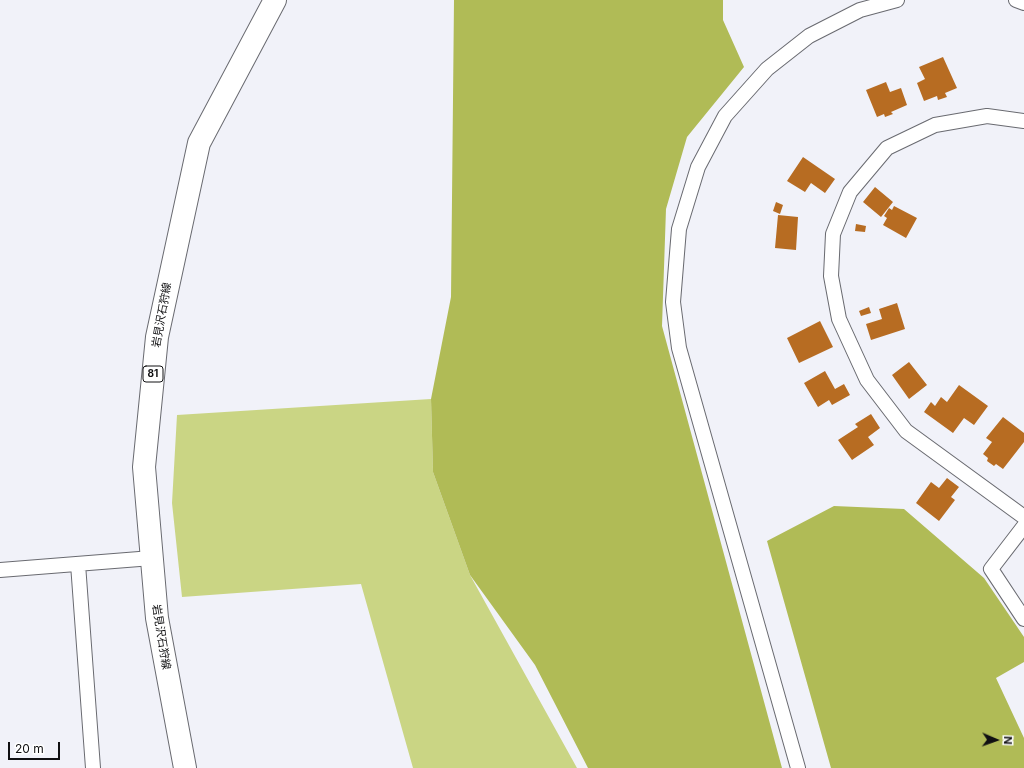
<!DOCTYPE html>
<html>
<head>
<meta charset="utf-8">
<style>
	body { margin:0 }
	#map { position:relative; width:1024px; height:768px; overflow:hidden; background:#f1f2f9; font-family:Inter,sans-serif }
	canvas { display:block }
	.north { position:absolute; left:976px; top:720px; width:40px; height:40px; -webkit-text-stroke:3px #fff; paint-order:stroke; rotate:92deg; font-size:11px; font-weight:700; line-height:16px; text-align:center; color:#101012 }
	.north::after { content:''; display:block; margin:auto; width:14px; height:18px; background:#101012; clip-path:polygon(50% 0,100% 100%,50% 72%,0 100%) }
	.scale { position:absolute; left:8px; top:742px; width:52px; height:18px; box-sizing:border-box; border:2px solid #101012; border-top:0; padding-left:5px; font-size:12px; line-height:14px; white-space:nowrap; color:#101012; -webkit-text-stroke:3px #fff; paint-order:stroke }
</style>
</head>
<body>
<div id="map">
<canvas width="1024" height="768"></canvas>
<div class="north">N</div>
<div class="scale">20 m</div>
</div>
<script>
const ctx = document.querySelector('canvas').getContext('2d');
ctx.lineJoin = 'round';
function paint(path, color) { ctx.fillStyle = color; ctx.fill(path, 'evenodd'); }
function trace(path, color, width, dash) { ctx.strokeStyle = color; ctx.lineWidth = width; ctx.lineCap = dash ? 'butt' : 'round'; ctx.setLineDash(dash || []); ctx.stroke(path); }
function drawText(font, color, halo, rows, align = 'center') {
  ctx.font = font + ' Inter,"Noto Sans JP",sans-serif'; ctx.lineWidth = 3; ctx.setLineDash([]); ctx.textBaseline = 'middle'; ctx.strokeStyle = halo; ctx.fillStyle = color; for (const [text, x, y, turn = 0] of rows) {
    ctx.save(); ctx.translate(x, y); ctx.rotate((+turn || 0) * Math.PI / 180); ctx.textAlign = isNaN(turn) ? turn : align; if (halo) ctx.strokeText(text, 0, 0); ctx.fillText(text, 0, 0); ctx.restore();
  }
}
paint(new Path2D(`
	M431 399 433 472 470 575 577 768H413L361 584 182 597 172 503 177 415Z`), '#cad584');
paint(new Path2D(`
	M454 0H723V20L744 67 687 137 666 209 662 326 782 768H588L535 665 470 575 433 472 431 399 451 297Z
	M834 506 904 509 984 578 1024 637V662L996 678 1024 738V768H831L767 541Z`), '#b0bb56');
paint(new Path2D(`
	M943 57 957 88 945 93 947 97 938 100 937 96 924 101 917 83 925 79 919 67Z
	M886 82 890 92 901 88 907 105 891 112 893 114 885 117 884 114 877 117 866 90Z
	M803 157 835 179 825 193 811 183 805 192 787 181Z
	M875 187 893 202 881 217 863 202Z
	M776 202 783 205 780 214 773 211Z
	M894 206 917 218 906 238 883 225 887 218 884 216 889 208 892 210Z
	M778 215 798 217 796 250 775 248Z
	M856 224 866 226 865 232 855 231Z
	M897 303 905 329 871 340 866 324 882 319 879 309Z
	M869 307 871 313 861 316 859 311Z
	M820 321 833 347 799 363 787 338Z
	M909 362 927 385 909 399 892 375Z
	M825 371 835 389 844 384 850 395 832 405 829 400 818 407 804 383Z
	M959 385 988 406 974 425 964 418 953 433 924 412 931 402 935 406 941 397 947 402Z
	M871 414 880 428 868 437 874 445 852 460 838 440 858 427 855 424Z
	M1003 417 1024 433V442L1003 469 996 464 994 466 987 461 988 458 983 454 992 442 986 438Z
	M947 478 959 487 951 497 955 500 939 521 916 503 931 482 939 488Z`), '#b76c22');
const minor = new Path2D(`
	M1016 0 1024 3
	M1024 121 987 116 935 125 887 148 850 192 833 234 831 276 839 319 867 380 906 431 1024 517
	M1024 526 991 569 1024 619
	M78 564 93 768
	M0 570 152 558
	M798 768 679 348 673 302 679 229 698 167 725 116 767 69 809 36 860 10 897 0`);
const primary = new Path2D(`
	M185 768 157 618 144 467 157 337 199 143 275 0`);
trace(minor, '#696a70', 16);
trace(primary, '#696a70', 24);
trace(minor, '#fff', 14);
trace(primary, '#fff', 22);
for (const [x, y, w] of [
	[153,374,20]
]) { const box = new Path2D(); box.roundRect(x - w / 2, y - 8, w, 16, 3); ctx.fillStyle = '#fff'; ctx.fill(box); trace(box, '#101012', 1); }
drawText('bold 10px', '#101012', null, [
	["81",153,374]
]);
drawText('11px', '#101012', '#fff', [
	["岩見沢石狩線",162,315,-80],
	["岩見沢石狩線",161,637,81]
]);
</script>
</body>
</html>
